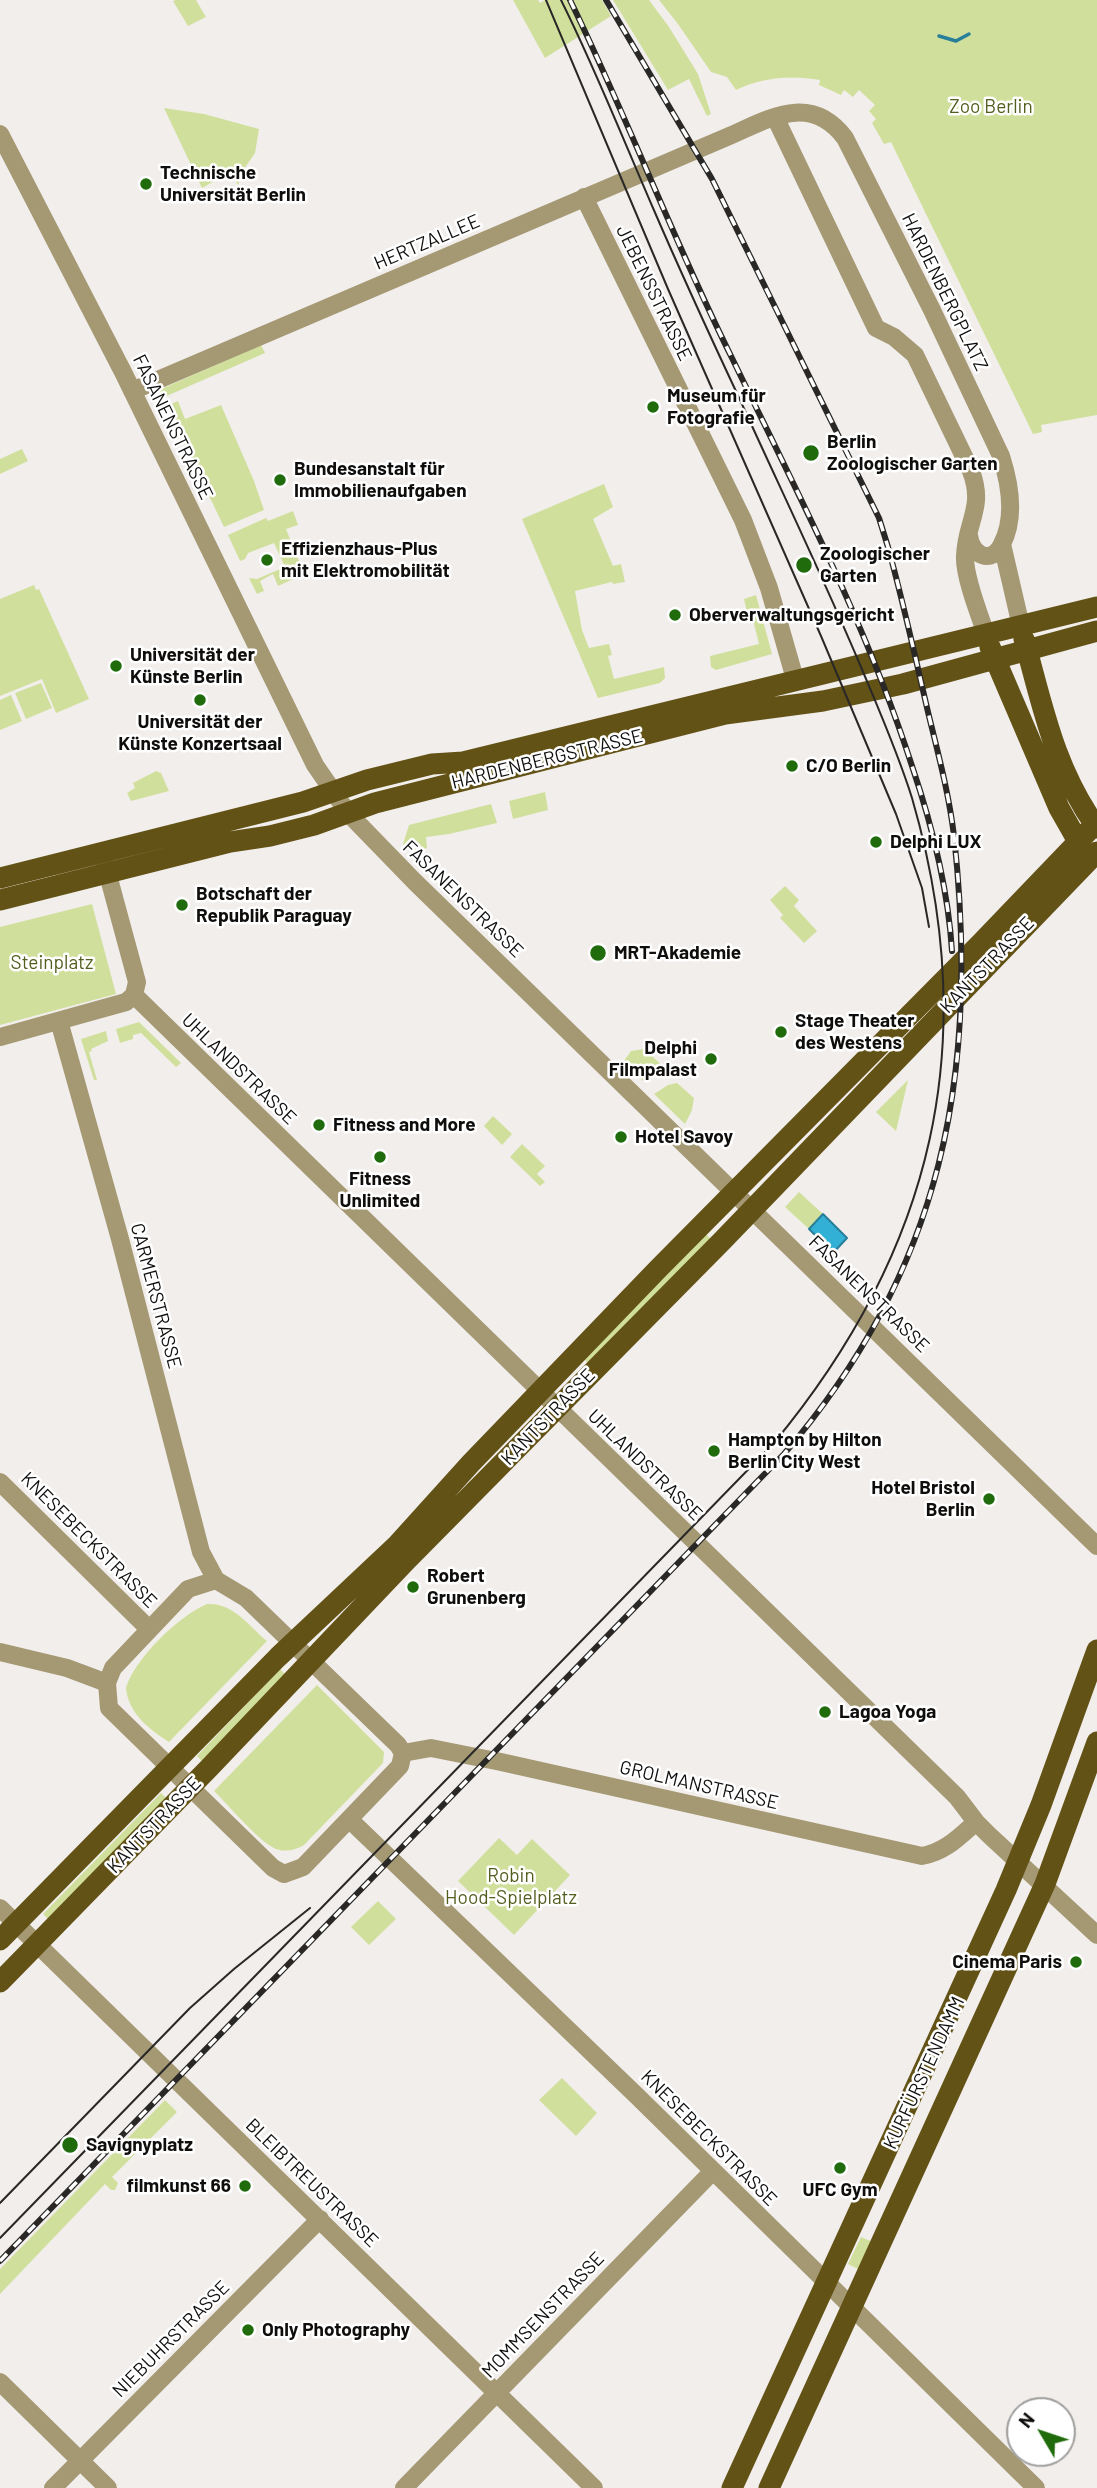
<!DOCTYPE html>
<html>
<head>
<meta charset="utf-8">
<style>
	body { margin:0 }
	#map { position:relative; width:1097px; height:2488px; overflow:hidden; background:#f2eeec; font-family:Barlow,sans-serif }
	canvas { display:block }
	.north { position:absolute; left:1006px; top:2397px; width:70px; height:70px; box-sizing:border-box; background:#fff; border:2px solid #9f9f9e; border-radius:50%; rotate:309deg; font-size:19px; font-weight:700; line-height:28px; text-align:center; color:#0f0e0d }
	.north::after { content:''; display:block; margin:auto; width:24px; height:32px; background:#206c0d; clip-path:polygon(50% 0,100% 100%,50% 72%,0 100%) }
</style>
</head>
<body>
<div id="map">
<canvas width="1097" height="2488"></canvas>
<div class="north">N</div>
</div>
<script>
const ctx = document.querySelector('canvas').getContext('2d');
ctx.lineJoin = 'round';
function paint(path, color) { ctx.fillStyle = color; ctx.fill(path, 'evenodd'); }
function trace(path, color, width, dash) { ctx.strokeStyle = color; ctx.lineWidth = width; ctx.lineCap = dash ? 'butt' : 'round'; ctx.setLineDash(dash || []); ctx.stroke(path); }
function drawText(font, color, halo, rows, align = 'center') {
  ctx.font = font + ' Barlow,sans-serif'; ctx.lineWidth = 5; ctx.setLineDash([]); ctx.textBaseline = 'middle'; ctx.strokeStyle = halo; ctx.fillStyle = color; for (const [text, x, y, turn = 0] of rows) {
    ctx.save(); ctx.translate(x, y); ctx.rotate((+turn || 0) * Math.PI / 180); ctx.textAlign = isNaN(turn) ? turn : align; if (halo) ctx.strokeText(text, 0, 0); ctx.fillText(text, 0, 0); ctx.restore();
  }
}
paint(new Path2D(`
	M176 0H196L206 17 188 26 173 1Z
	M513 0H538L540 3 545 0H602L611 16 545 58Z
	M613 0H649L669 27 698 74 711 114 707 116 689 79 668 90Z
	M659 0H1097V415L1041 425 1042 432 1033 434 891 142 884 144 872 123 876 119 869 111 875 105 859 90 853 97 844 90 841 95 819 85 820 80C791 75 763 77 736 90L727 77 711 72 678 24Z
	M164 108 204 114 259 129 255 153 242 172 238 185 230 172 202 188Z
	M261 345 265 353 162 398 159 390Z
	M178 401 185 419 221 405 254 481 264 510 224 527 166 406Z
	M22 449 28 461 0 474V459Z
	M604 484 613 507 593 519 613 566 621 564 625 582 613 584 612 582 575 591 582 630 589 648 609 644 612 655 608 656 614 679 664 667 665 678 660 683 598 698 522 519Z
	M293 511 298 525 286 529 304 574 278 586 273 574 260 581 264 591 257 594 249 578 257 579 285 567 274 543 248 553 245 559 240 561 228 535 266 518 268 521Z
	M34 585 36 590 39 589 89 699 56 713 42 679 0 696V599Z
	M756 595 772 654 716 670 711 667 710 656 759 644 753 620 749 621 744 599Z
	M41 683 52 708 26 719 15 693Z
	M11 695 22 721 0 730V700Z
	M156 771 161 773 169 791 131 801 127 793 135 788 133 783Z
	M545 792 548 810 513 819 509 801Z
	M491 804 497 823 449 834 426 837 427 848 419 851 422 863 403 844 409 825Z
	M785 886 799 900 794 906 817 931 804 943 780 918 783 915 770 900Z
	M92 904 116 994 0 1025V927Z
	M139 1022 181 1063 176 1067 141 1033 133 1035V1039L120 1043 116 1029Z
	M106 1031 108 1041 91 1049 92 1051 89 1052 97 1080H94L81 1039Z
	M644 1049 665 1068 643 1081 624 1061 631 1051Z
	M908 1080 896 1131 876 1112Z
	M677 1083 694 1098 692 1110 685 1124 654 1094 668 1085Z
	M493 1116 512 1134 502 1145 484 1126Z
	M522 1144 545 1166 537 1174 545 1182 540 1186 510 1157Z
	M799 1192 823 1214 809 1229 785 1207Z
	M706 1234 711 1239 589 1364 584 1359Z
	M207 1604C233 1602 249 1626 267 1641L169 1742C150 1730 128 1713 126 1688 134 1659 180 1615 207 1604Z
	M280 1669 286 1675 202 1761 197 1756Z
	M317 1685 384 1752 383 1763 304 1845C295 1851 282 1853 272 1847 256 1838 229 1806 214 1791Z
	M161 1793 166 1798 48 1919 43 1914Z
	M499 1838 517 1855 532 1839 570 1875 514 1935 458 1881Z
	M378 1901 396 1919 369 1945 351 1927Z
	M562 2078 597 2113 576 2136 539 2100Z
	M165 2100 177 2112 112 2177 118 2183 115 2190H111L105 2184 0 2294V2269Z
	M861 2237 873 2242 860 2270 848 2264Z`), '#d0e09c');
const water = new Path2D(`
	M823 1214 847 1238 833 1253 809 1229Z`);
paint(water, '#32b0d6');
trace(water, '#287f9a', 2);
trace(new Path2D(`
	M939 36 956 41 969 34`), '#287f9a', 3.5);
trace(new Path2D(`
	M775 117 876 328 894 337 915 355 971 471C985 508 966 521 965 556 964 576 979 614 986 634
	M0 134 123 372 315 765 348 813 415 882 1097 1546
	M584 197 743 520 769 588 795 679
	M132 391 727 137C769 119 810 92 845 138L932 310 1001 456C1010 484 1016 517 1002 544 992 565 971 556 969 535
	M1002 544 1021 626
	M134 995 957 1797 976 1822 989 1835 1097 1935
	M59 1021 120 1239 201 1552 216 1580
	M0 1037 126 1002 134 995 137 982 102 853
	M0 1482 149 1629
	M216 1580 246 1598 398 1745 403 1753 400 1766 303 1867 284 1874 273 1868 109 1708 107 1683 113 1668 188 1589Z
	M0 1652 67 1668 107 1683
	M403 1753 431 1748 501 1762 922 1856C945 1852 959 1837 976 1822
	M350 1820 637 2096 1036 2488
	M0 1908 594 2488
	M0 2382 108 2488
	M53 2488 320 2219
	M404 2488 713 2171`), '#a59974', 18);
trace(new Path2D(`
	M1024 639C1043 707 1054 768 1097 828
	M990 647 1059 808 1084 852
	M0 878 303 802 367 780 432 764 463 762 1097 607
	M0 900 230 842 270 836 314 825 375 803 725 714 823 701 903 684 1097 631
	M0 1940 278 1657 396 1546 471 1463 658 1269 982 942 1097 822
	M0 1982 209 1768 405 1562 723 1240 1097 852
	M732 2488 1006 1890 1041 1805 1097 1650
	M769 2488 1045 1884 1097 1742`), '#635215', 21);
trace(new Path2D(`
	M546 0 668 289 821 636 896 814 922 888 929 927
	M0 2203 190 2008 234 1969 310 1908
	M0 2238 773 1444C934 1250 983 1042 912 798 898 753 879 710 861 667 823 577 781 490 741 402 711 338 681 273 653 208 623 139 595 68 561 0`), '#292827', 2);
const rail = new Path2D(`
	M570 0C627 117 673 239 731 356 796 490 866 623 912 766 932 825 948 888 952 951
	M0 2261 784 1454C943 1269 980 1074 954 836 949 794 938 753 928 712 915 656 903 601 888 547L879 518 712 179 606 0`);
trace(rail, '#292827', 6);
trace(rail, '#fff', 3.5, [10]);
for (const [x, y, r, color] of [
	[146,184,7,"#206c0d"],
	[653,407,7,"#206c0d"],
	[811,453,9,"#206c0d"],
	[280,480,7,"#206c0d"],
	[267,560,7,"#206c0d"],
	[804,565,9,"#206c0d"],
	[675,615,7,"#206c0d"],
	[116,666,7,"#206c0d"],
	[200,700,7,"#206c0d"],
	[792,766,7,"#206c0d"],
	[876,842,7,"#206c0d"],
	[182,905,7,"#206c0d"],
	[598,953,9,"#206c0d"],
	[781,1032,7,"#206c0d"],
	[711,1059,7,"#206c0d"],
	[319,1125,7,"#206c0d"],
	[621,1137,7,"#206c0d"],
	[380,1157,7,"#206c0d"],
	[714,1451,7,"#206c0d"],
	[989,1499,7,"#206c0d"],
	[413,1587,7,"#206c0d"],
	[825,1712,7,"#206c0d"],
	[1076,1962,7,"#206c0d"],
	[70,2145,9,"#206c0d"],
	[840,2168,7,"#206c0d"],
	[245,2186,7,"#206c0d"],
	[248,2330,7,"#206c0d"]
]) { const dot = new Path2D(); dot.arc(x, y, r, 0, 2 * Math.PI); ctx.fillStyle = color; ctx.fill(dot); trace(dot, '#fff', 2.5); }
drawText('19px', '#525e1e', '#fff', [
	["Zoo Berlin",991,107],
	["Steinplatz",52,963],
	["Robin",511,1876],
	["Hood-Spielplatz",511,1898]
]);
drawText('bold 19px', '#0f0e0d', '#fff', [
	["Technische",160,173],
	["Universität Berlin",160,195],
	["Museum für",667,396],
	["Fotografie",667,418],
	["Berlin",827,442],
	["Zoologischer Garten",827,464],
	["Bundesanstalt für",294,469],
	["Immobilienaufgaben",294,491],
	["Effizienzhaus-Plus",281,549],
	["mit Elektromobilität",281,571],
	["Zoologischer",820,554],
	["Garten",820,576],
	["Oberverwaltungsgericht",689,615],
	["Universität der",130,655],
	["Künste Berlin",130,677],
	["Universität der",200,722,"center"],
	["Künste Konzertsaal",200,744,"center"],
	["C/O Berlin",806,766],
	["Delphi LUX",890,842],
	["Botschaft der",196,894],
	["Republik Paraguay",196,916],
	["MRT-Akademie",614,953],
	["Stage Theater",795,1021],
	["des Westens",795,1043],
	["Delphi",697,1048,"right"],
	["Filmpalast",697,1070,"right"],
	["Fitness and More",333,1125],
	["Hotel Savoy",635,1137],
	["Fitness",380,1179,"center"],
	["Unlimited",380,1201,"center"],
	["Hampton by Hilton",728,1440],
	["Berlin City West",728,1462],
	["Hotel Bristol",975,1488,"right"],
	["Berlin",975,1510,"right"],
	["Robert",427,1576],
	["Grunenberg",427,1598],
	["Lagoa Yoga",839,1712],
	["Cinema Paris",1062,1962,"right"],
	["Savignyplatz",86,2145],
	["filmkunst 66",231,2186,"right"],
	["UFC Gym",840,2190,"center"],
	["Only Photography",262,2330]
], 'left');
drawText('19px', '#0f0e0d', '#fff', [
	["HERTZALLEE",427,242,-23],
	["HARDENBERGPLATZ",945,292,64],
	["JEBENSSTRASSE",654,293,64],
	["FASANENSTRASSE",173,427,64],
	["HARDENBERGSTRASSE",547,759,-14],
	["FASANENSTRASSE",463,899,44],
	["KANTSTRASSE",987,965,-46],
	["UHLANDSTRASSE",239,1069,44],
	["FASANENSTRASSE",869,1294,44],
	["CARMERSTRASSE",156,1296,75],
	["KANTSTRASSE",548,1417,-46],
	["UHLANDSTRASSE",645,1465,44],
	["KNESEBECKSTRASSE",89,1540,45],
	["GROLMANSTRASSE",699,1785,13],
	["KANTSTRASSE",154,1825,-46],
	["KURFÜRSTENDAMM",924,2073,-65],
	["KNESEBECKSTRASSE",709,2138,45],
	["BLEIBTREUSTRASSE",312,2183,44],
	["MOMMSENSTRASSE",543,2315,-46],
	["NIEBUHRSTRASSE",171,2339,-45]
]);
</script>
</body>
</html>
